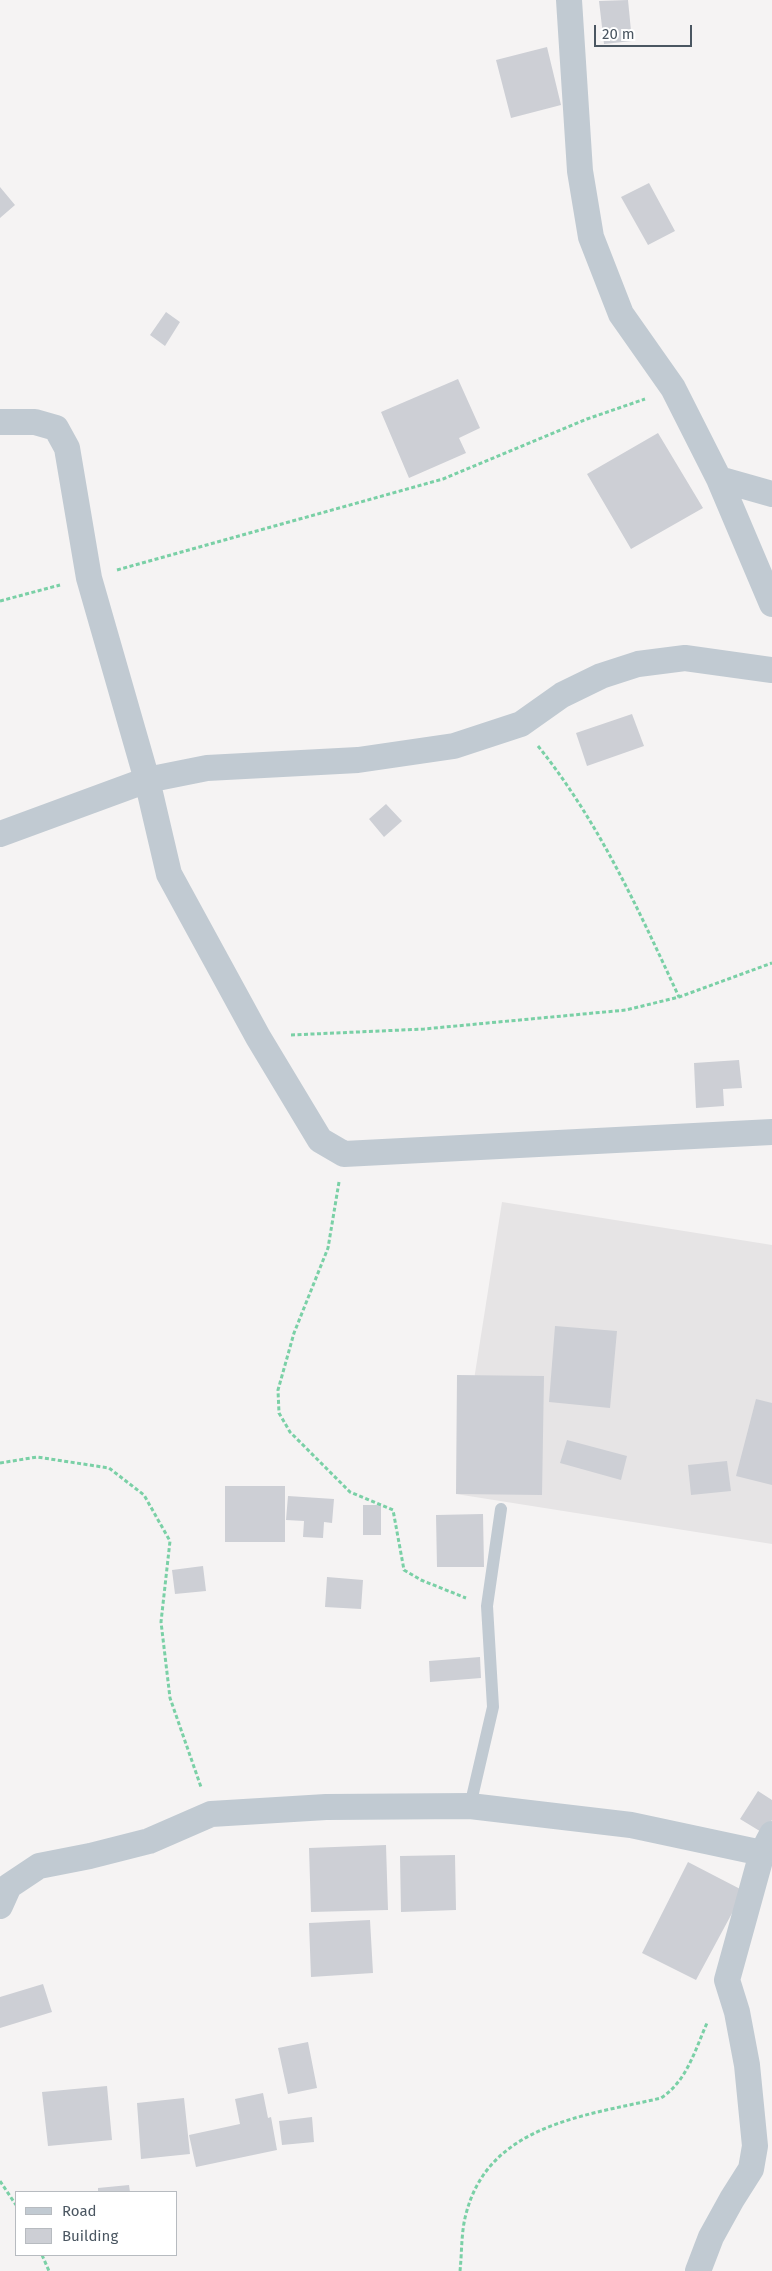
<!DOCTYPE html>
<html>
<head>
<meta charset="utf-8">
<style>
	body { margin:0 }
	#map { position:relative; width:772px; height:2271px; overflow:hidden; background:#f5f3f3; font-family:"Fira Sans",sans-serif }
	canvas { display:block }
	.legend { position:absolute; left:15px; top:2191px; width:162px; height:65px; box-sizing:border-box; background:#fff; border:1px solid #b7bbc0; margin:0; padding:6px 9px; list-style:none; font-size:15px; color:#4a5661 }
	.legend li { display:flex; align-items:center; gap:10px; height:25px }
	.legend b { width:25px; border:1px solid #b7bbc0 }
	.scale { position:absolute; left:594px; top:25px; width:98px; height:22px; box-sizing:border-box; border:2px solid #4a5661; border-top:0; padding-left:6px; font-size:15px; line-height:18px; white-space:nowrap; color:#4a5661; -webkit-text-stroke:4px #fff; paint-order:stroke }
</style>
</head>
<body>
<div id="map">
<canvas width="772" height="2271"></canvas>
<ul class="legend">
<li><b style="height:6px;background:#c1cad2"></b>Road</li>
<li><b style="height:14px;background:#cdcfd5"></b>Building</li>
</ul>
<div class="scale">20 m</div>
</div>
<script>
const ctx = document.querySelector('canvas').getContext('2d');
ctx.lineJoin = 'round';
function paint(path, color) { ctx.fillStyle = color; ctx.fill(path, 'evenodd'); }
function trace(path, color, width, dash) { ctx.strokeStyle = color; ctx.lineWidth = width; ctx.lineCap = dash ? 'butt' : 'round'; ctx.setLineDash(dash || []); ctx.stroke(path); }
paint(new Path2D(`
	M502 1202 772 1245V1544L456 1494Z`), '#e6e4e5');
paint(new Path2D(`
	M628 0 632 41 604 44 599 1Z
	M547 47 561 105 511 118 496 60Z
	M649 183 675 231 648 245 621 197Z
	M0 187 15 205 0 218Z
	M166 312 180 322 165 346 150 335Z
	M458 379 480 428 459 438 466 453 409 478 381 412Z
	M658 433 703 508 631 549 587 474Z
	M632 714 644 746 587 766 576 733Z
	M386 804 402 821 384 837 369 819Z
	M739 1060 742 1088 723 1089 724 1106 696 1108 694 1063Z
	M555 1326 617 1331 610 1408 549 1402Z
	M457 1375 544 1376 542 1495 456 1494Z
	M756 1399 772 1403V1485L736 1476Z
	M567 1440 627 1456 621 1480 560 1463Z
	M727 1461 731 1491 691 1495 688 1465Z
	M225 1486H285V1542H225Z
	M288 1496 334 1499 332 1523 324 1522 323 1538 303 1537 304 1521 286 1520Z
	M363 1505H381V1535H363Z
	M483 1514 484 1567H437L436 1515Z
	M203 1566 206 1591 175 1594 172 1570Z
	M327 1577 363 1580 361 1609 325 1607Z
	M480 1657 481 1678 430 1682 429 1661Z
	M758 1791 772 1800V1820L763 1833 740 1819Z
	M386 1845 388 1910 311 1912 309 1848Z
	M455 1855 456 1910 401 1912 400 1856Z
	M688 1862 744 1891 696 1980 642 1953Z
	M370 1920 373 1973 311 1977 309 1923Z
	M43 1984 52 2012 0 2028V1997Z
	M308 2042 317 2088 288 2094 278 2048Z
	M107 2086 112 2140 48 2146 42 2092Z
	M263 2093 268 2118 271 2117 277 2150 196 2167 189 2135 240 2124 235 2099Z
	M184 2098 190 2154 141 2159 137 2103Z
	M312 2117 314 2142 282 2145 279 2121Z
	M129 2185 130 2192H98V2188Z`), '#cdcfd5');
trace(new Path2D(`
	M117 570 443 479 587 419 645 399
	M0 601 60 585
	M538 746C599 822 638 909 679 997
	M291 1035 424 1029 626 1010 679 997 772 963
	M339 1182 328 1248 294 1333 278 1390 279 1413 290 1432 350 1492 393 1510 404 1570 421 1580 466 1598
	M0 1463 37 1457 109 1468 144 1495 170 1541 161 1622 170 1698 201 1787
	M0 2181 16 2205
	M42 2255 49 2271
	M460 2271C462 2253 461 2232 466 2214 489 2124 585 2116 661 2098 687 2081 695 2050 707 2023`), '#7ad0a6', 3, [4, 2.5]);
trace(new Path2D(`
	M470 1806 493 1707 487 1606 501 1509`), '#c1cad2', 12);
trace(new Path2D(`
	M569 0 580 171 591 237 621 314 673 388 719 479 772 604
	M0 422H35L56 428 67 448 89 578 147 780 169 874 258 1037 320 1140 344 1154 772 1132
	M719 479 772 494
	M0 834 147 780 207 768 358 760 454 746 521 724 562 695 601 676 638 664 685 658 772 670
	M0 1906 9 1886 39 1866 90 1856 149 1841 211 1814 326 1807 470 1806 631 1825 762 1853
	M698 2271 711 2237 732 2199 751 2169 755 2146 747 2065 737 2012 727 1980 762 1853 772 1834`), '#c1cad2', 26);
</script>
</body>
</html>
